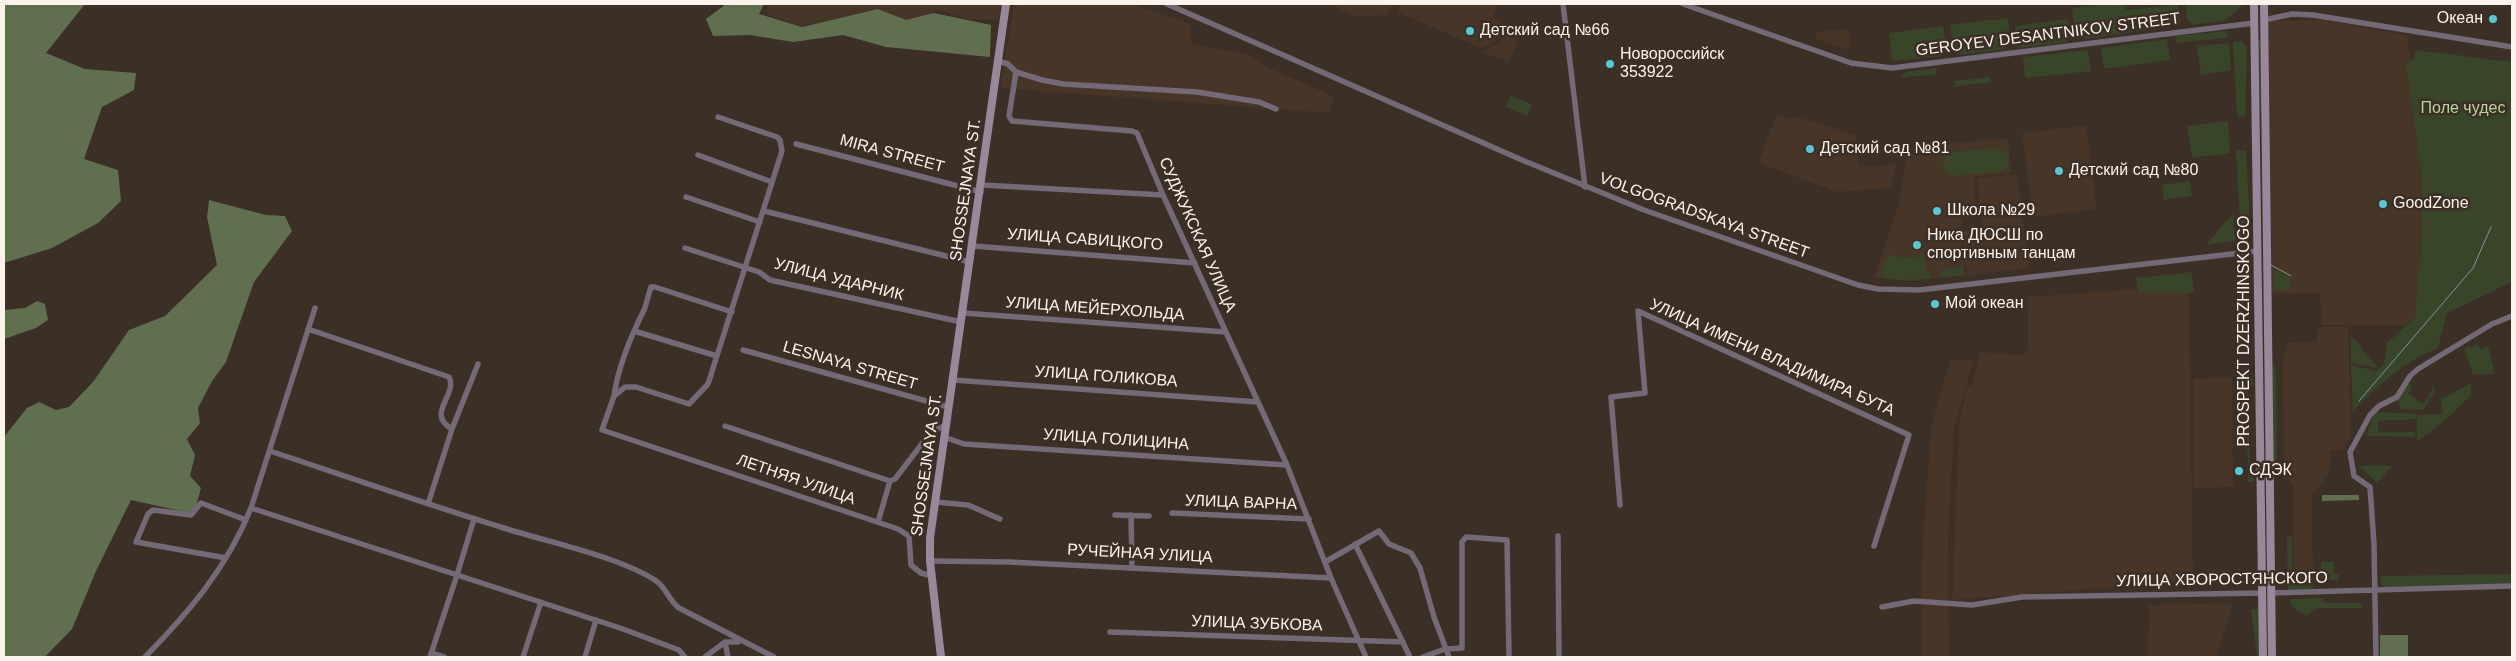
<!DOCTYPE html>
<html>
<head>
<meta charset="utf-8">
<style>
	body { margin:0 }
	#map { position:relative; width:2516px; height:661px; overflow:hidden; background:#3c2f26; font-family:Helvetica,sans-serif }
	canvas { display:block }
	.frame { position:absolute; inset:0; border:5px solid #fbf3ec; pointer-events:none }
</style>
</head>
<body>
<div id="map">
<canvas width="2516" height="661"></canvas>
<div class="frame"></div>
</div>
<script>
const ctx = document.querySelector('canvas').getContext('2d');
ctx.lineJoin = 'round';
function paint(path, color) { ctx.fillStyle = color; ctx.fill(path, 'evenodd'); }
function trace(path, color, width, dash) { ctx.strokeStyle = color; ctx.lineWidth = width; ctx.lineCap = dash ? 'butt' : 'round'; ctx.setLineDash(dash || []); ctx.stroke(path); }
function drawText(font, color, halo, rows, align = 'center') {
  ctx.font = font + ' Helvetica,sans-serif'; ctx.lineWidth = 5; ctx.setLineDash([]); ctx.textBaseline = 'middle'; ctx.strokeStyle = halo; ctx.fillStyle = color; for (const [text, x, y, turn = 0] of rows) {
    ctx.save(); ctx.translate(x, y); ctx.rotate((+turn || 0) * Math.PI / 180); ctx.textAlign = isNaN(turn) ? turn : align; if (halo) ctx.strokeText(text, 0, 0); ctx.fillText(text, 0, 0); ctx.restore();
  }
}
paint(new Path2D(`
	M767 4H1001L999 20 967 19 940 10 908 22 875 10 802 26 768 15Z
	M1014 4H1132L1190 24 1192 44 1248 54 1262 65 1335 97 1329 113 1000 88Z
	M1330 4H1392L1387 15 1355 17Z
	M1401 4H1498L1493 17 1501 21 1494 42 1481 48 1397 12Z
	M2324 20 2407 35 2426 174 2419 326 2321 325 2320 293 2272 294 2268 21Z
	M1849 29 1851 43 1848 50 1816 39 1815 32Z
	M1503 35 1517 41 1509 62 1480 52 1500 43Z
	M1776 115 1792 120 1794 116 1856 135 1859 167 1896 164 1891 188 1837 192 1759 163Z
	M2086 125 2097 209 2033 217 2022 133Z
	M2008 138 2011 173 1974 177 1977 216 1963 219 1961 230 1965 276 1910 281 1874 278 1898 206 1907 154 1914 151 1944 149V144Z
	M2017 174 2029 268 1967 276 1962 232 1982 228 1977 178Z
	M2189 285 2193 581 1952 600 1959 426 1967 386 1972 385 1980 352 2022 355 2028 349V297Z
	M2317 327H2348L2351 435 2343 450H2330V471L2312 496 2313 579H2293V486L2285 474 2282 364 2288 343 2317 342Z
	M1974 359 1954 428 1948 541 1949 657H1921V573L1931 427 1950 360Z
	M2232 377 2233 487 2193 488V379Z
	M2233 603 2216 657H2148L2149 605Z`), '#473527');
paint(new Path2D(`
	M2104 4H2124L2126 10 2178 4 2180 22 2178 25 2165 26 2163 18 2145 20 2146 30 2085 39C2073 31 2074 21 2072 8Z
	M2185 4H2244L2226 20 2193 25 2187 19Z
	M2008 18 2010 41 2006 49 1957 55 1954 52 1950 25Z
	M2068 19 2070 34 2067 42 2020 48 2017 45 2015 26Z
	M1943 26 1947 50 1942 56 1892 61 1889 33Z
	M2226 31 2227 38 2177 43 2176 36Z
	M2167 39 2170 60 2104 69 2101 48Z
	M2257 40H2261L2262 110 2258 111Z
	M2242 41 2247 48 2245 117 2237 116 2233 42Z
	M2229 43 2231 70 2201 75 2197 46Z
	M2088 50 2091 71 2025 78 2023 57Z
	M2416 50 2512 62V282L2447 313 2438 348C2399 365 2383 382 2353 411L2351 365 2376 371 2384 364 2387 343 2415 318 2422 238V176L2406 63 2414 58Z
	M1936 68 1937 74 1900 78 1906 72Z
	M1990 77 1991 82 1954 87V81Z
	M1510 96 1532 104 1528 116 1506 107Z
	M2228 121 2230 153 2192 158 2187 126Z
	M1997 148 2004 151 2009 157 2008 167 1999 172 1954 176C1945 175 1941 168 1944 159L1953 152Z
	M2246 150 2250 226 2246 236 2241 242 2236 151Z
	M2190 181 2192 196 2164 200 2162 185Z
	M2233 213 2235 241 2206 245Z
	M1888 254 1904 258 1924 256 1926 271H1930V279L1897 280 1880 278Z
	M1963 267V275L1940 277V270Z
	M2275 269 2290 278V290H2275Z
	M2192 272 2194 293H2138L2136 278Z
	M2351 335 2378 368 2351 363Z
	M2478 344 2480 349 2488 346 2495 374H2473L2464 348Z
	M2271 362 2276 367 2277 468 2275 473 2273 472Z
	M2246 378H2253V386L2248 387 2250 477H2254V482H2248Z
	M2407 383 2412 386 2408 394 2424 404 2433 387 2436 389 2424 410 2401 409 2396 397Z
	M2471 383V395L2450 416 2417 442V415L2442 414 2441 399Z
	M2375 412 2416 414V419L2378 421V432H2415V437L2366 436Z
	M2359 466H2392L2377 483Z
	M2292 536V581H2313V590H2288L2287 537Z
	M2321 562H2334V573L2339 575V580H2321Z
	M2512 574V584L2385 587 2381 584V576Z
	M2323 598 2324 603H2361L2362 608H2317L2307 616 2291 606 2290 599Z
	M2251 609H2259V657H2257Z`), '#384529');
paint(new Path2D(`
	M4 4H85L46 53 85 69 136 73 134 90 102 107 84 159 118 170 121 201 98 223 52 248 4 263Z
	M726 4H764L759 14 802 27 878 9 906 20 934 13 991 25 990 57 886 47 843 35 793 42 750 35 713 36 706 19Z
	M209 200 266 215 285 216 292 231 254 282 226 362 212 381 198 408 200 423 187 439 195 455 190 476 201 488 194 514 131 500 96 571 72 629 45 657H4V437L27 408 39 402 56 410 69 407 93 382 129 330 165 316 217 265 207 217Z
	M37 301 45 304 48 320 36 328 4 339V310L25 308Z
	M2322 495H2359V500L2322 501Z
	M2380 635H2408V657H2380Z`), '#606f4e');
trace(new Path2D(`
	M2271 265 2291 276
	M2359 401 2473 268 2491 227`), '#7d97a1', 1);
trace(new Path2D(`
	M1167 4 1522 160 1644 210 1858 285 1878 289 1919 290 2258 251
	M1563 4 1585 187
	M1683 4 1851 63 1892 68 2254 23
	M2264 20 2292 14 2313 15 2512 47
	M998 61 1008 64 1016 72
	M1276 109 1259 102 1197 92 1063 84 1042 80 1016 72 1009 116 1012 121 1132 131 1137 133 1163 195 1287 465 1331 578 1366 657
	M718 117 777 137 780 140 782 151 708 384 689 404 636 387H625L614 396 602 430 898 529 909 536 911 565 921 573 932 576
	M796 144 981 192
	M698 155 772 182
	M982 185 1163 195
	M686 197 760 222
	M764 211 970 262
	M973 246 1195 263
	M685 248 759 272 770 280 961 322
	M963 313 1226 332
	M308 329 449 377C458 396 425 413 452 429
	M634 331 717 356
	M743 350 948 407
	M953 380 1258 402
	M614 396C618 367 631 336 644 310 647 303 648 295 651 287H655L732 312
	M725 426 890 481 895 479 931 432 946 425
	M944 437 964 444 1287 465
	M270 451C348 477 426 504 504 528 548 542 617 556 655 580 667 588 668 600 679 608L774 657
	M936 502 968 505 1000 519
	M428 504 452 429 478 364
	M1620 505 1611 397 1645 393 1638 311 1909 435 1874 546
	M251 508 315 308
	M1172 513 1309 519
	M1115 515 1149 516
	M1131 515 1132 567
	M474 519 457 575 620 628 679 650 685 657
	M878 522 890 481
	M1558 536 1559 657
	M1355 544 1410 657
	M226 558 136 542 148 514 153 510 191 515 201 503 246 520
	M930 561 1009 562 1331 578
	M1325 562 1379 531 1389 544 1411 553 1420 568 1434 617 1449 657
	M2271 593 2512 586
	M1882 607 1914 601 1972 605 2022 597 2262 593
	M1110 632 1403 642
	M725 642 728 657
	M431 653 444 657
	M145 657C189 612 227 568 251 508L457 575 430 657
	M523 657 541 602
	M585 657 596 620
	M705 657 725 642H738
	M1423 657 1445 649 1462 648V542L1466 537 1507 540 1509 657
	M2376 657 2374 544 2370 487 2354 476 2350 452 2370 415 2379 406 2397 397 2410 376 2418 369 2492 324 2512 316`), '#746976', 5.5);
trace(new Path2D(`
	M2254 4 2263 657
	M2264 4 2272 657
	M941 657 930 561V538L1006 4`), '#99889c', 8);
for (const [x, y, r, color] of [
	[2493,19,5,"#52cbd8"],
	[1470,31,5,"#52cbd8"],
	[1610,64,5,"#52cbd8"],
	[1810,149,5,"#52cbd8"],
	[2059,171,5,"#52cbd8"],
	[2383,204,5,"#52cbd8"],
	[1937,211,5,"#52cbd8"],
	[1917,245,5,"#52cbd8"],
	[1935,304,5,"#52cbd8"],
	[2239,471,5,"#52cbd8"]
]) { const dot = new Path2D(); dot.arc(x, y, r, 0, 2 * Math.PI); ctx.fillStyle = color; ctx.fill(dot); trace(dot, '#3c2f26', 2); }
drawText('16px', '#fbf3ec', '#3c2f26', [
	["Океан",2483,19,"right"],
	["Детский сад №66",1480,31],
	["Новороссийск",1620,55],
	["353922",1620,73],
	["Детский сад №81",1820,149],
	["Детский сад №80",2069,171],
	["GoodZone",2393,204],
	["Школа №29",1947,211],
	["Ника ДЮСШ по",1927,236],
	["спортивным танцам",1927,254],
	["Мой океан",1945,304],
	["СДЭК",2249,471]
], 'left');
drawText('16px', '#fbf3ec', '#3c2f26', [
	["GEROYEV DESANTNIKOV STREET",2048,35,-7],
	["MIRA STREET",892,154,15],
	["SHOSSEJNAYA ST.",966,190,-82],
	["VOLGOGRADSKAYA STREET",1704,216,20],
	["СУДЖУКСКАЯ УЛИЦА",1197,235,66],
	["УЛИЦА САВИЦКОГО",1085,240,4],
	["УЛИЦА УДАРНИК",839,280,14],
	["УЛИЦА МЕЙЕРХОЛЬДА",1095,309,4],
	["PROSPEKT DZERZHINSKOGO",2245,331,-90],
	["УЛИЦА ИМЕНИ ВЛАДИМИРА БУТА",1772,358,24],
	["LESNAYA STREET",850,366,16],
	["УЛИЦА ГОЛИКОВА",1106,377,4],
	["УЛИЦА ГОЛИЦИНА",1116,440,4],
	["SHOSSEJNAYA ST.",927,465,-82],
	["ЛЕТНЯЯ УЛИЦА",796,480,19],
	["УЛИЦА ВАРНА",1241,503,2],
	["РУЧЕЙНАЯ УЛИЦА",1140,554,3],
	["УЛИЦА ХВОРОСТЯНСКОГО",2222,580,-1],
	["УЛИЦА ЗУБКОВА",1257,624,2]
]);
drawText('16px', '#b9d49a', '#3c2f26', [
	["Поле чудес",2463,109]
]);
</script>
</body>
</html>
